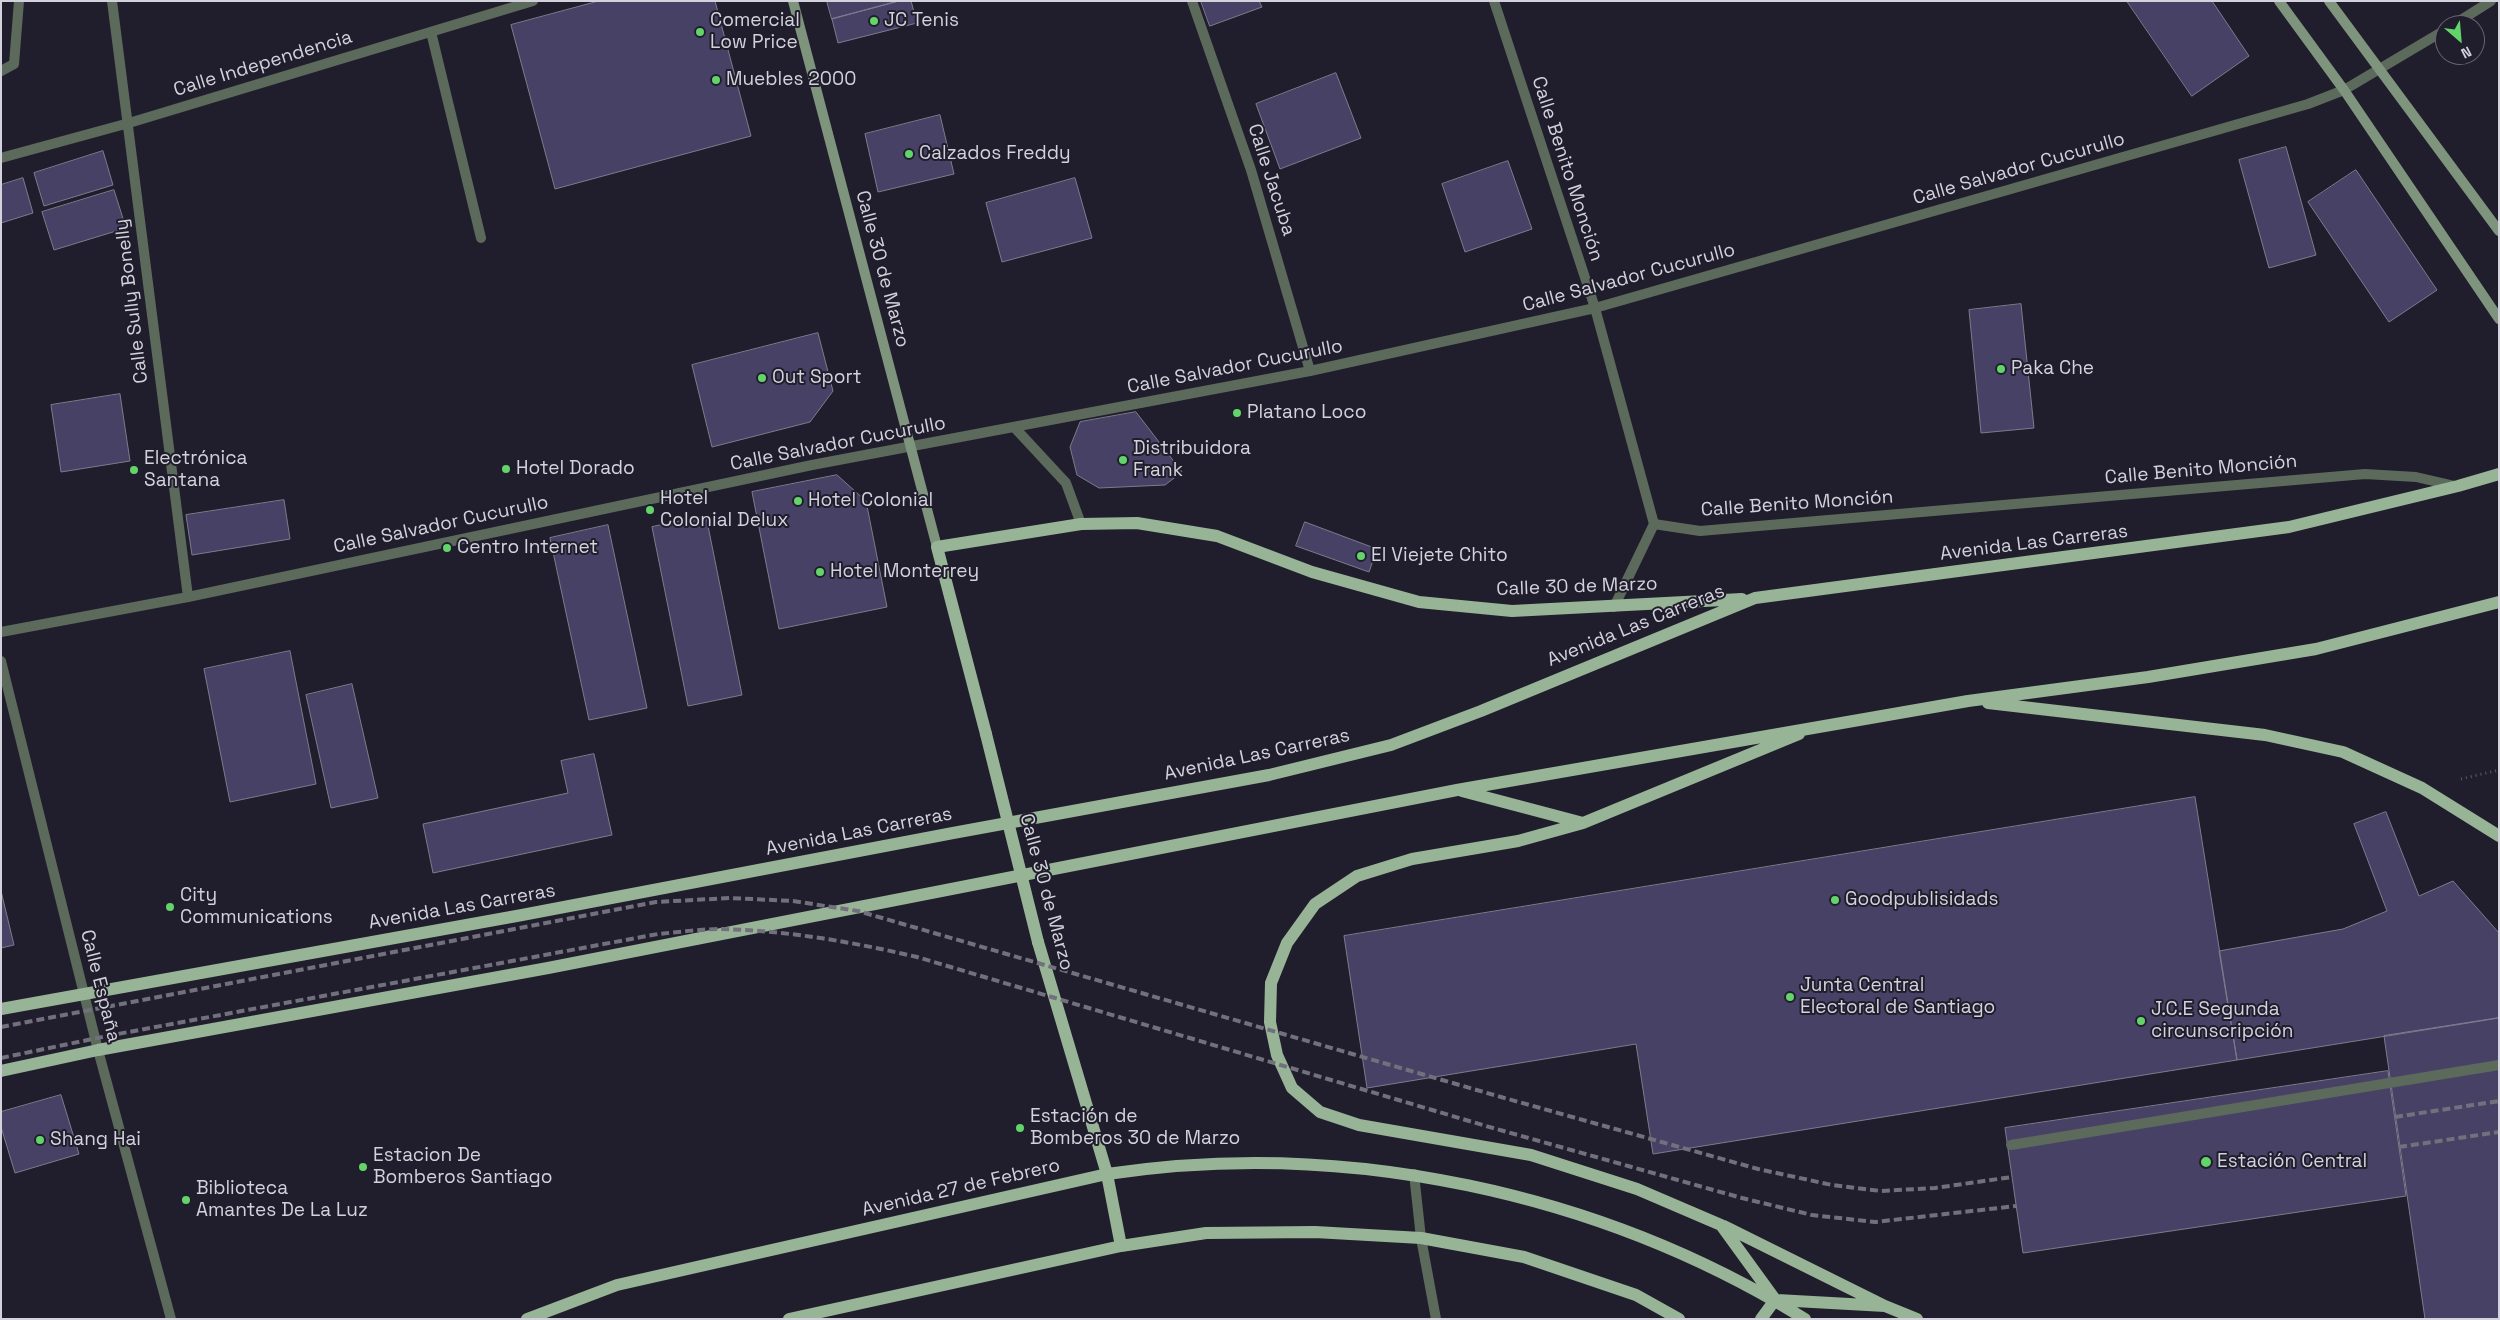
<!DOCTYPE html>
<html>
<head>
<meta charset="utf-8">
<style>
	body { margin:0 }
	#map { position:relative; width:2500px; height:1320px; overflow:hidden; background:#201e2c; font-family:"Space Grotesk",sans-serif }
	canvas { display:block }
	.frame { position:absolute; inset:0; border:2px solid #d3d2dc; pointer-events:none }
	.north { position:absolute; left:2435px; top:15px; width:50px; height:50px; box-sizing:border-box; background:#201e2c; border:1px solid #686672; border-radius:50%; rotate:153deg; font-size:14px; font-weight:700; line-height:20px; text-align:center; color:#d3d2dc }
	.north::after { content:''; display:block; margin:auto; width:18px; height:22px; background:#62d469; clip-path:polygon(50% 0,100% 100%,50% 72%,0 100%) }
</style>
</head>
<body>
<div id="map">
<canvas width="2500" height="1320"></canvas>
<div class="frame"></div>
<div class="north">N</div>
</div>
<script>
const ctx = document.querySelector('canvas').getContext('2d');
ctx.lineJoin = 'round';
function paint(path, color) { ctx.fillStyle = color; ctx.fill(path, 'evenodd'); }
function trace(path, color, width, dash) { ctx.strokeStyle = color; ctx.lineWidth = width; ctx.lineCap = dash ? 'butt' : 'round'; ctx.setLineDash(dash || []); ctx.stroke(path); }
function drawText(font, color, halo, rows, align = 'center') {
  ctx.font = font + ' "Space Grotesk",sans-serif'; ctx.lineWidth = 4; ctx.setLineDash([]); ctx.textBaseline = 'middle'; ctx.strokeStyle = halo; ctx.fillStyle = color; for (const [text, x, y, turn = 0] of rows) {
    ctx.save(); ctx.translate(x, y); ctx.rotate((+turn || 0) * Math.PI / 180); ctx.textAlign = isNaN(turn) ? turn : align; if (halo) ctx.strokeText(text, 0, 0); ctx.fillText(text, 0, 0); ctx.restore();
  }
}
const building = new Path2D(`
	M599 1H715L751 136 555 189 511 25Z
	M827 1H899L832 19Z
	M899 1H911L917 23 838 43 832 19Z
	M1201 1H1259L1262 7 1210 26Z
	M2127 1H2212L2249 56 2192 96Z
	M1336 73 1361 138 1280 169 1256 104Z
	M940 115 954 174 878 192 865 134Z
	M2286 147 2316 255 2269 268 2239 160Z
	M103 151 113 185 44 206 34 173Z
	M1508 161 1532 229 1465 252 1442 184Z
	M2356 170 2437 290 2389 322 2308 202Z
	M23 178 33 213 1 223V185Z
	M1075 178 1092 238 1002 262 986 203Z
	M114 190 126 228 54 250 42 212Z
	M2021 304 2034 428 1981 433 1969 310Z
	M818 333 833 391 810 422 712 447 692 365Z
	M120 394 130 461 61 472 51 405Z
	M1136 412 1182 472 1165 485 1099 488 1077 475 1070 447 1080 422Z
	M837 475 866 501 887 607 779 629 752 492Z
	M284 500 290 539 192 555 186 515Z
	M706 516 742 695 688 706 652 527Z
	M1305 522 1377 549 1369 572 1296 546Z
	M608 525 647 708 589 720 550 538Z
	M290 651 316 784 230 802 204 669Z
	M352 684 378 798 331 808 306 695Z
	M594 754 612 835 433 873 423 824 568 793 561 761Z
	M2195 797 2237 1060 1653 1154 1636 1044 1367 1088 1344 936Z
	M2386 812 2419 896 2453 881 2499 933V1018L2237 1060 2219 951 2343 929 2387 911 2354 824Z
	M1 891 14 945 1 948Z
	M2499 1018V1319H2425L2384 1036Z
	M2388 1071 2406 1196 2023 1253 2005 1128Z
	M61 1095 79 1154 15 1173 1 1127V1112Z`);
paint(building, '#474165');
trace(building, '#7e7b8d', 1);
trace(new Path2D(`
	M2461 779 2499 770`), '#5b5966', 3, [1, 4]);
trace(new Path2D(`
	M431 32 481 238
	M1 71 14 64 19 1
	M2011 1145 2499 1065`), '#5c6a5c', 10);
trace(new Path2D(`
	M112 1 188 597
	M1192 1 1251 170 1310 371
	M1494 1 1595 308 1654 524 1700 531 2365 474 2416 477 2455 486
	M2453 25 2491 1
	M1 158 129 123 533 1
	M1015 428 1066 483 1081 524
	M1614 607 1654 524
	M1 632 188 597 812 465 1310 371 1595 308 2308 104 2344 90 2445 30
	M1 661 98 1050 171 1319
	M1414 1174 1421 1238 1436 1319`), '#5c6a5c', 10);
trace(new Path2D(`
	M793 1 937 547
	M2279 1 2344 90 2499 319
	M2329 1 2499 231`), '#7e947d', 10);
trace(new Path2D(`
	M1988 703 2265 735 2343 752 2422 788 2499 836
	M986 734 937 547 1081 524 1137 523 1217 536 1312 572 1419 602 1512 611 1742 599
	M1462 791 1583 823
	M1038 942 1107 1174 1121 1246
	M1 1009 522 915 953 833 1269 775 1391 745 1481 711 1755 598 2289 527 2458 486 2499 474
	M1 1071 98 1050 548 968 1457 790 1968 701 2148 677 2316 649 2499 602
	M1724 1226 1885 1306
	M1774 1298 1721 1225 1637 1189 1531 1155 1359 1125 1320 1112 1292 1088 1277 1055 1270 1022 1271 983 1287 943 1315 904 1357 876 1412 859 1518 841 1583 823 1799 734
	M1777 1300 1885 1306 1917 1319
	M527 1319 617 1285 1107 1174C1345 1138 1600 1192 1805 1319
	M789 1319 1121 1246 1206 1233 1315 1232 1421 1238 1524 1257 1636 1295 1679 1319
	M1761 1319 1775 1300`), '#98b497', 12);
trace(new Path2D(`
	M1 1027 656 902 730 898 793 901 858 911 1501 1097 1758 1169 1832 1185 1881 1191 1935 1188 2012 1177
	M1 1058 107 1036 658 934C679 932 702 929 723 929 789 931 853 942 917 957L1486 1126 1742 1198 1812 1215 1875 1222 2016 1206
	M2395 1117 2499 1101
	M2399 1147 2499 1132`), '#72707c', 4, [8, 4]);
trace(new Path2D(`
	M986 734 1038 942`), '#98b497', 12);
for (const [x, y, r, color] of [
	[874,21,5,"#62d469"],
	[700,32,5,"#62d469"],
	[716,80,5,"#62d469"],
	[909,154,5,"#62d469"],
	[2001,369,5,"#62d469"],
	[762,378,5,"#62d469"],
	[1237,413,5,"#62d469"],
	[1123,460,5,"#62d469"],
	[506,469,5,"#62d469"],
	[134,470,5,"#62d469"],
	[798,501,5,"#62d469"],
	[650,510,5,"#62d469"],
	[447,548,5,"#62d469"],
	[1361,556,5,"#62d469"],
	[820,572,5,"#62d469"],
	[1835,900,5,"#62d469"],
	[170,907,5,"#62d469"],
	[1790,997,5,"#62d469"],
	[2141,1021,5,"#62d469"],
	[1020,1128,5,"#62d469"],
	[40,1140,5,"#62d469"],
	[2206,1162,6,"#62d469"],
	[363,1167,5,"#62d469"],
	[186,1200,5,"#62d469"]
]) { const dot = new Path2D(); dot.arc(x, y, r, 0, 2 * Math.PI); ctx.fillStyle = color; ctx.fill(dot); trace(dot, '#201e2c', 2); }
drawText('19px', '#d3d2dc', '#201e2c', [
	["Comercial",710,21],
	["Low Price",710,43],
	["JC Tenis",884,21],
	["Muebles 2000",726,80],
	["Calzados Freddy",919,154],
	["Paka Che",2011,369],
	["Out Sport",772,378],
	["Platano Loco",1247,413],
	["Distribuidora",1133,449],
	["Frank",1133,471],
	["Electrónica",144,459],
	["Santana",144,481],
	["Hotel Dorado",516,469],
	["Hotel",660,499],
	["Colonial Delux",660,521],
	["Hotel Colonial",808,501],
	["Centro Internet",457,548],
	["El Viejete Chito",1371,556],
	["Hotel Monterrey",830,572],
	["City",180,896],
	["Communications",180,918],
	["Goodpublisidads",1845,900],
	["Junta Central",1800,986],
	["Electoral de Santiago",1800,1008],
	["J.C.E Segunda",2151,1010],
	["circunscripción",2151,1032],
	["Estación de",1030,1117],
	["Bomberos 30 de Marzo",1030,1139],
	["Shang Hai",50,1140],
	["Estacion De",373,1156],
	["Bomberos Santiago",373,1178],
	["Estación Central",2217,1162],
	["Biblioteca",196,1189],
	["Amantes De La Luz",196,1211]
], 'left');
drawText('19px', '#d3d2dc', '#201e2c', [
	["Calle Independencia",263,64,-17],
	["Calle Benito Monción",1567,169,72],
	["Calle Salvador Cucurullo",2019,169,-16],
	["Calle Jacuba",1271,180,72],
	["Calle 30 de Marzo",882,269,75],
	["Calle Salvador Cucurullo",1629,278,-15],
	["Calle Sully Bonelly",132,301,-97],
	["Calle Salvador Cucurullo",1235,367,-11],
	["Calle Salvador Cucurullo",838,444,-11],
	["Calle Benito Monción",2201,470,-5],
	["Calle Benito Monción",1797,504,-4],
	["Calle Salvador Cucurullo",441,525,-12],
	["Avenida Las Carreras",2034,543,-7],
	["Calle 30 de Marzo",1577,587,-2],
	["Avenida Las Carreras",1636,626,-22],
	["Avenida Las Carreras",1257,755,-12],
	["Avenida Las Carreras",859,832,-11],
	["Calle 30 de Marzo",1046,892,75],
	["Avenida Las Carreras",462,907,-10],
	["Calle España",100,986,76],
	["Avenida 27 de Febrero",961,1188,-13]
]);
</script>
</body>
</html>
